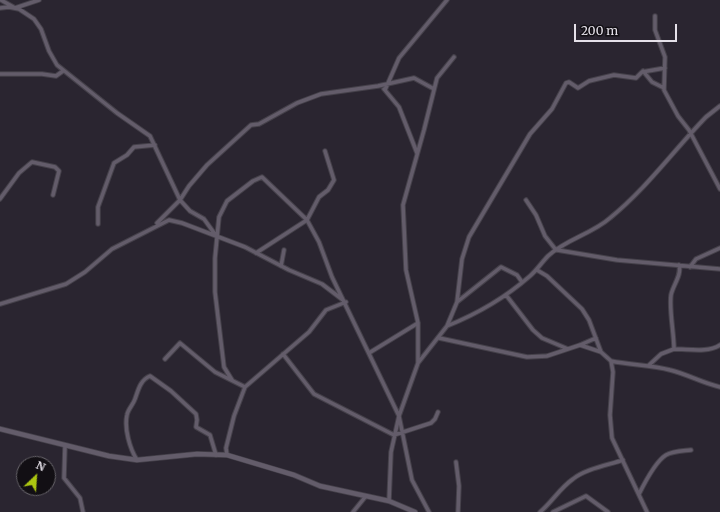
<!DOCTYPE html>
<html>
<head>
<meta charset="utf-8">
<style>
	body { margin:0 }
	#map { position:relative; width:720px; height:512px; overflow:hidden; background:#2a2530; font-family:Merriweather,serif }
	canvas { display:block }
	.north { position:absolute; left:16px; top:456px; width:40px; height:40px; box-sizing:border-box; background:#120f14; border:1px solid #666369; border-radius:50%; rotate:25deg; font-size:11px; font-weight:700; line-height:16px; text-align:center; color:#e5e1e9 }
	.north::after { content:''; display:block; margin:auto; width:14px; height:18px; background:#acc611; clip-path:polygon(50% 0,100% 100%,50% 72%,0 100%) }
	.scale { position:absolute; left:574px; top:24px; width:103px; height:18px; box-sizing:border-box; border:2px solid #e5e1e9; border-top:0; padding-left:5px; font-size:12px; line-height:14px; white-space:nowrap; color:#e5e1e9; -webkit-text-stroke:3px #120f14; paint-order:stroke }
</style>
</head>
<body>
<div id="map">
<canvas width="720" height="512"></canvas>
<div class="north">N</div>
<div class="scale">200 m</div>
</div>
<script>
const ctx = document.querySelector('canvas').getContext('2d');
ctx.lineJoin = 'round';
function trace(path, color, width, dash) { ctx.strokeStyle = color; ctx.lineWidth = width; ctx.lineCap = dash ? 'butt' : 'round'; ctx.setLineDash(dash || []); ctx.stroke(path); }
const minor = new Path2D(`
	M1 0 15 8 39 0
	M0 8 9 7 19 9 34 19 41 29 49 51 57 65 117 113 150 136 180 200 157 223
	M655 16V30L665 57 664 90 678 116 689 130 720 189
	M643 71 652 82 664 88
	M0 74H42L56 76 63 71
	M384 89 399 107 417 153
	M385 90 399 58 447 0
	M0 199 19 173 32 162 55 167 59 171 53 195
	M526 200 536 215 545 236 556 250
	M98 224V207L114 163 127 155 134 147 155 145
	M217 237 204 219 190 211 180 200 189 186 207 165 251 125 259 124 297 103 321 94 378 86 414 78 434 89
	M557 250 617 260 720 269
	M256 253 307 220 319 197 328 190 334 180 325 151
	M281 266 284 250
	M690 267 696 259 720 248
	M537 270 547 276 582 309 589 320 601 352 611 361 613 372 610 415 612 438 647 512
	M506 295 533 330 542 338 568 349
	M457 302 501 267 517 275 522 282
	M0 304 66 284 85 272 112 249 169 220 182 223 245 247 289 270 322 284 343 300
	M447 326C477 314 506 297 530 276 537 270 542 262 548 256 566 239 592 234 610 218 646 189 674 150 706 117L720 106
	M439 338 527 357 547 356 580 345 601 352
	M580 345 596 338
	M674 349C689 349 708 353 720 345
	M369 353 418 323
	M283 354 314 394 394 435 431 423 435 419 438 412
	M165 359 180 343 215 372 245 387
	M611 361C630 365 651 365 670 370 687 374 702 383 720 387
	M418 363V323L406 270 403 205 424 130 437 78 454 57
	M648 366 661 354 674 349C674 333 669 310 671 295 673 285 682 275 679 265
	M232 380 224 367 215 292V258L219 217 227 201 253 181 262 177 307 220 319 242 332 277 399 416 412 480 429 512
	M65 446 64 478 80 498 83 512
	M227 455 226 448 234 416 245 387 309 332 326 310 346 302
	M137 460C130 449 124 429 127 415 128 409 133 405 135 399 138 391 140 380 150 376L171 391 196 414 197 420 196 427 210 435 216 455
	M456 462 459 486 458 512
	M639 494C644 484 656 461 666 455 673 451 683 451 691 450
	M389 501 391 452 399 416 418 363 447 326 457 302 462 259 469 237 530 134 552 109 566 83 569 82 578 88 589 81 614 75 636 78 642 72 665 68
	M353 512 366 496
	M540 512C552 502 560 488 573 479 585 469 608 465 623 460
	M553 512 586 496 608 512`);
const tertiary = new Path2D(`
	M0 429 109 456 137 460 197 454 227 455 294 475 320 486 389 501 415 512`);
trace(minor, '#45414a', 5.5);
trace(tertiary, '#45414a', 6);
trace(minor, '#635c6a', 3.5);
trace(tertiary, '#635c6a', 4.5);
</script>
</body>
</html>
